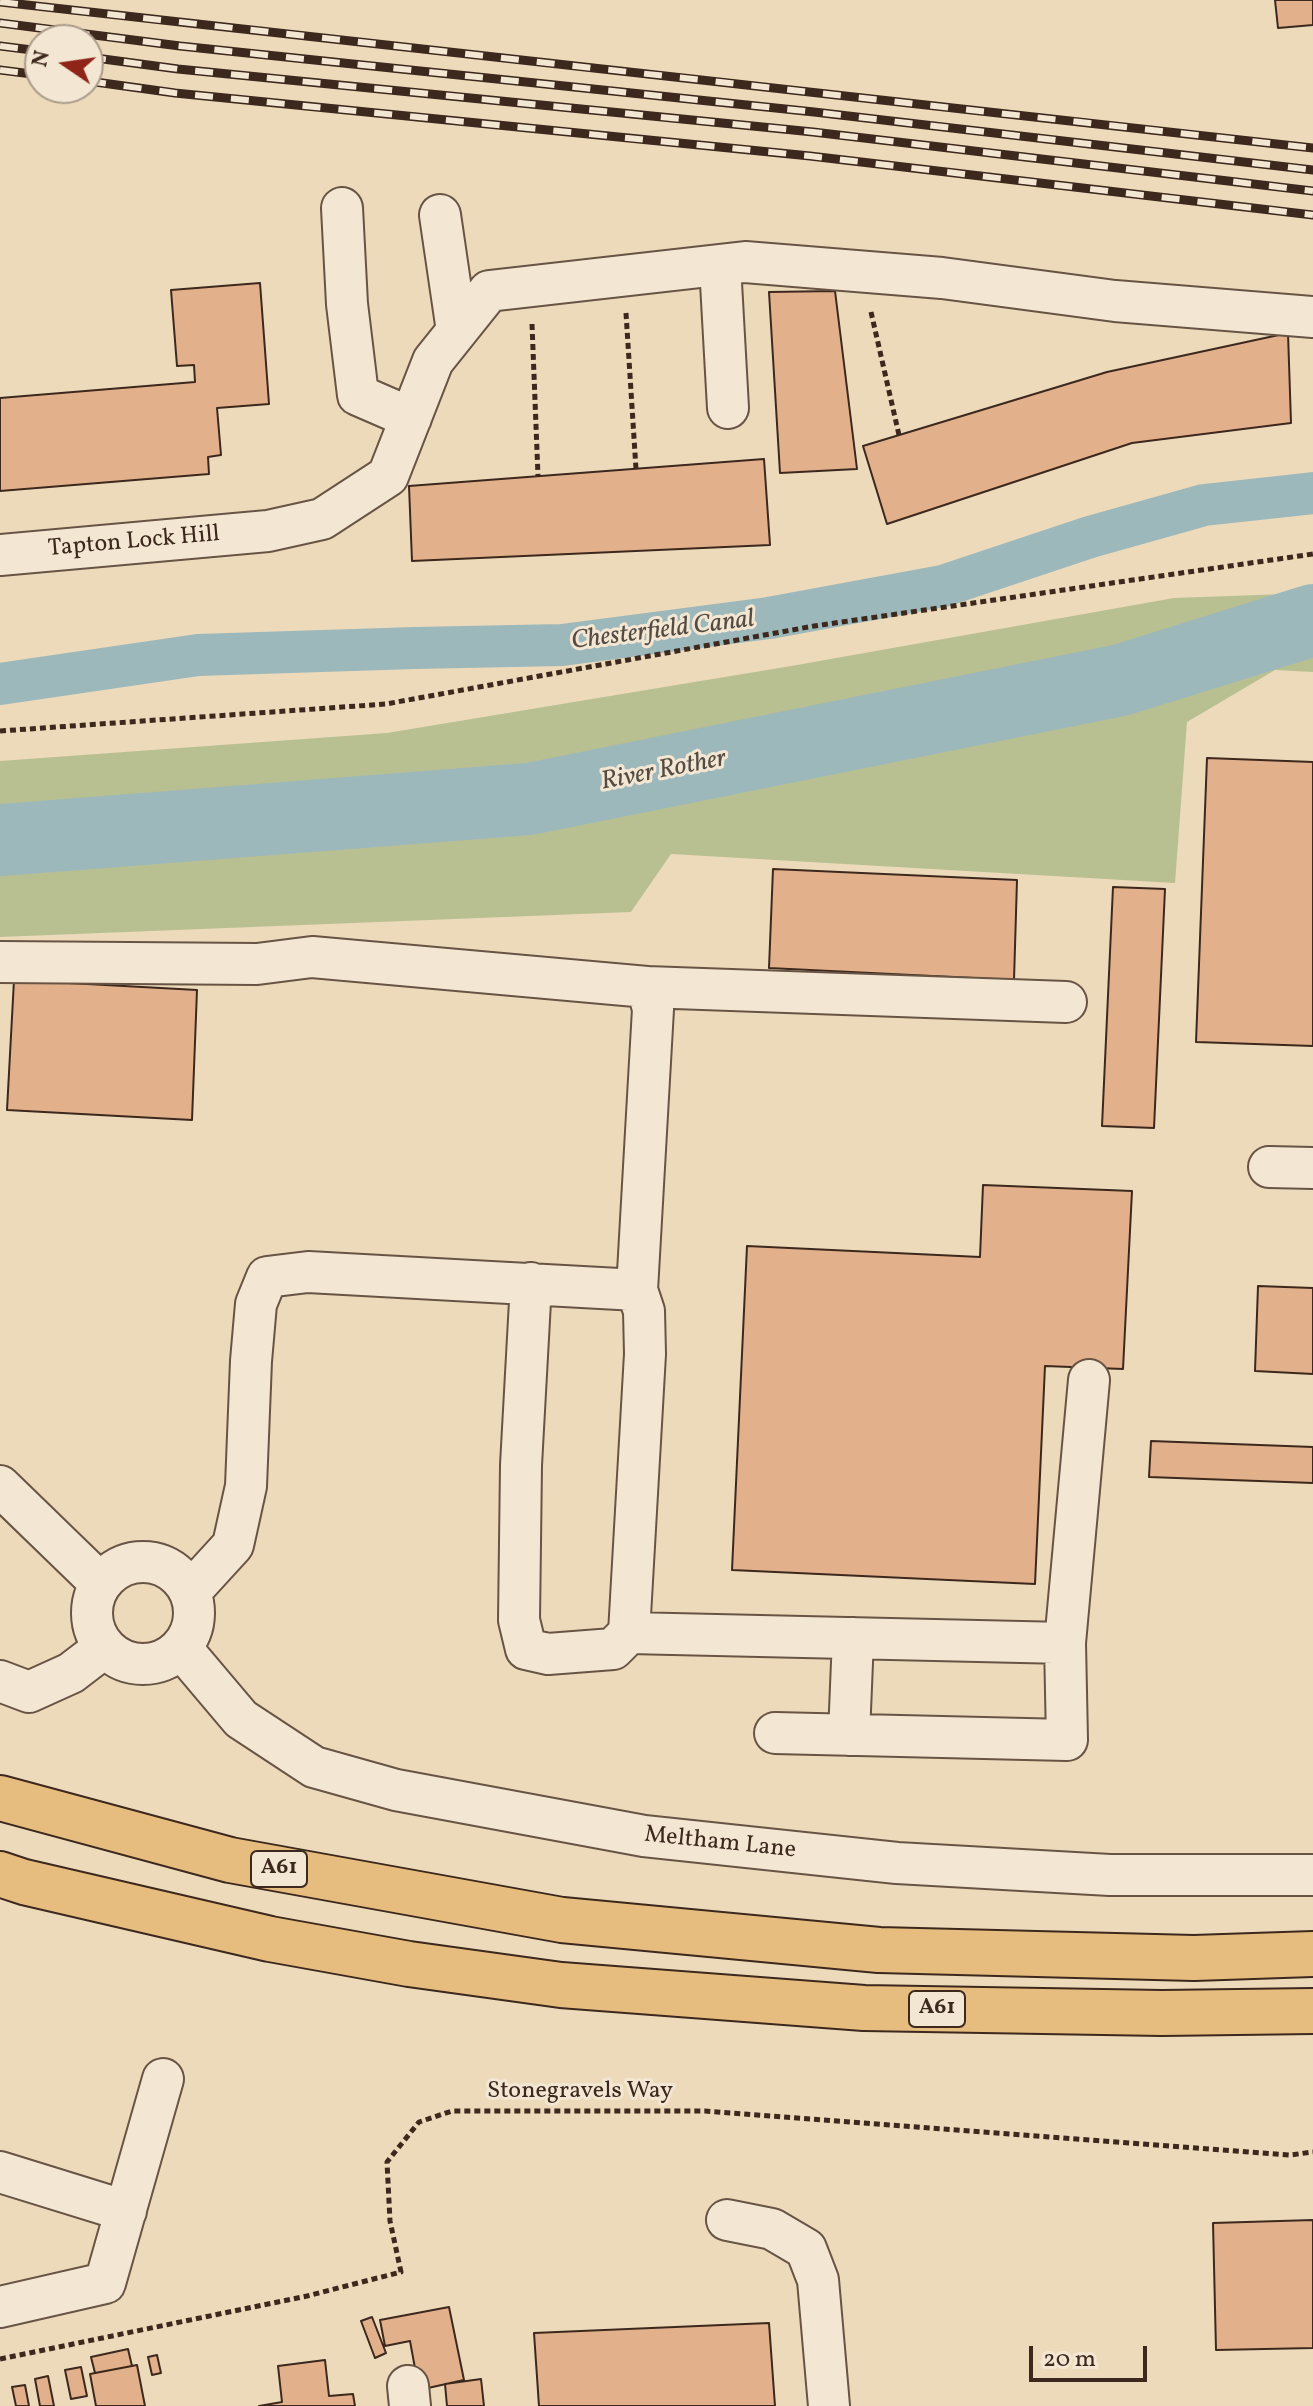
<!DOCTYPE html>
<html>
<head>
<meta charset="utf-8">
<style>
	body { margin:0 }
	#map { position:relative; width:1313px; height:2406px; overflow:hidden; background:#eddabb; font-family:Vollkorn,serif }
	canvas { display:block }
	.north { position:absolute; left:24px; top:24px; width:80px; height:80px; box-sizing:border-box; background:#f3e7d3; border:2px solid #aa9b8a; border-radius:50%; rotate:283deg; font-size:22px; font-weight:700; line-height:32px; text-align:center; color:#3c281d }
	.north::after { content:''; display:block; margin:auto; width:28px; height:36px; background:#8f2418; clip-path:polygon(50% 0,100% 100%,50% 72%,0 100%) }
	.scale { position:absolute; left:1029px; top:2346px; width:118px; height:36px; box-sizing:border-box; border:4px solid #3c281d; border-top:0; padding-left:10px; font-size:24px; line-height:28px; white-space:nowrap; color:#3c281d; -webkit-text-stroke:6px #f3e7d3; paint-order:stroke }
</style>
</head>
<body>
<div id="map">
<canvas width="1313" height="2406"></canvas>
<div class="north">N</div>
<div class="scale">20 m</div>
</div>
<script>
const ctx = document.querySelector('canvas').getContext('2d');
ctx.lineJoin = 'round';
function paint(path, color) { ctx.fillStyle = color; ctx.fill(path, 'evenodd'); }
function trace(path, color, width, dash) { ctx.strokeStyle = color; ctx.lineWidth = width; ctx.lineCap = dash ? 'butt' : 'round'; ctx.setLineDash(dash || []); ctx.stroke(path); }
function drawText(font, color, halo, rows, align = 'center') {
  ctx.font = font + ' Vollkorn,serif'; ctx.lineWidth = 6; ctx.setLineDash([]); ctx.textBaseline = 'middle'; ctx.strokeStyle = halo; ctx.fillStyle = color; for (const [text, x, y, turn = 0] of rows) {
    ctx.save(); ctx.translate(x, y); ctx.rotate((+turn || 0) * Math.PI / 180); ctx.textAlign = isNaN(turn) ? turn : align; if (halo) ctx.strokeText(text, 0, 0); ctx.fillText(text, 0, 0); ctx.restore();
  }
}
paint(new Path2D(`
	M1313 593V672L1275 670 1187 722 1175 883 671 854 631 912 0 937V761L387 733 797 665 1174 598Z`), '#b8c091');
trace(new Path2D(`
	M0 684 198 655 415 648 562 645 769 618 943 586 1090 537 1204 505 1313 493`), '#9db8ba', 42);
trace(new Path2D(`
	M0 840 529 799 1121 680 1313 620`), '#9db8ba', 72);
const building = new Path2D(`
	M1275 0H1313V25L1278 28Z
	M260 283 269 404 217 408 221 455 208 457 209 474 0 491V398L195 382 194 365 177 366 171 290Z
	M835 291 857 469 780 473 769 292Z
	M1288 333 1291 423 1132 443 887 524 863 446 1107 372Z
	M764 459 770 545 412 561 409 486Z
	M1207 758 1313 762V1046L1196 1042Z
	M773 869 1017 880 1014 980 769 968Z
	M1113 887 1165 889 1154 1128 1102 1126Z
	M14 980 197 990 192 1120 7 1110Z
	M983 1185 1132 1191 1123 1369 1045 1366 1035 1584 732 1570 747 1246 980 1257Z
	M1258 1286 1313 1288V1374L1255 1371Z
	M1151 1441 1313 1447V1483L1149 1477Z
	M1313 2220V2348L1216 2350 1213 2223Z
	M449 2307 464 2380 419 2390 410 2341 385 2346 380 2320Z
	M372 2317 386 2353 375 2358 361 2321Z
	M769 2323 775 2406H539L534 2333Z
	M128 2349 132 2366 95 2373 91 2357Z
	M157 2355 161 2373 152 2375 148 2357Z
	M325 2360 329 2396 353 2394 355 2406H259L282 2402 278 2366Z
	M137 2365 145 2406H96L90 2374Z
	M81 2367 87 2396 71 2399 65 2370Z
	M48 2376 54 2406H40L35 2379Z
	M481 2379 484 2406H447L445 2384Z
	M25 2385 29 2406H16L12 2387Z`);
paint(building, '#e2b18c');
trace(building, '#3c281d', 2);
const minor = new Path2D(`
	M342 208 347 304 358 395 411 418
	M440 215 457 331
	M720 265 728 408
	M0 555 268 531 322 519 388 476 433 361 489 291 745 262 942 278 1115 301 1313 317
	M0 962 257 964 312 957 647 987 653 1009 637 1290 644 1311 645 1354 629 1633 613 1649 548 1654 526 1649 519 1620 521 1465 531 1283
	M647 987 1066 1002
	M1269 1167 1313 1168
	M0 1486 101 1584
	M92 1613a51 51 0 1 1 102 0a51 51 0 1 1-102 0Z
	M190 1592 233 1545 246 1486 251 1361 256 1304 267 1277 308 1272 637 1290
	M629 1633 1065 1643
	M181 1648 241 1719 314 1767 396 1790 644 1836 897 1863 1110 1875H1313
	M0 1681 29 1692 71 1673 105 1647
	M775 1733 1067 1740 1065 1643 1089 1380
	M849 1735 853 1638
	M0 2172 126 2211
	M727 2220 772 2229 806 2249 818 2280 829 2406
	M0 2307 105 2283 163 2079
	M408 2386 410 2406`);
const highway = new Path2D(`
	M0 1798 230 1860 562 1920 879 1950 1194 1958 1313 1954
	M0 1874 24 1882 270 1939 409 1964 561 1985 864 2008 1162 2013 1313 2011`);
trace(minor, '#685444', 44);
trace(highway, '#3c281d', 48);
trace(new Path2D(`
	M871 312 899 435
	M626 313 636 469
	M532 324 538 476
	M0 731 386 704 814 626 1313 554
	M0 2359 307 2296 401 2272 390 2221 387 2162 419 2122 452 2111H705L1290 2155 1313 2152`), '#3c281d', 5, [6, 4]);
trace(minor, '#f3e7d3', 40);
trace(highway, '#e6bd7e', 44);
const rail = new Path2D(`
	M0 2 1313 148
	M0 23 180 46 814 112 1313 170
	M0 46 40 51
	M88 57 178 69 813 132 1313 191
	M0 70 40 75
	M88 81 175 93 810 156 1313 215`);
trace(rail, '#3c281d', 9);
trace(rail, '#f3e7d3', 6, [18]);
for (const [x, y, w] of [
	[279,1869,56],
	[937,2009,56]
]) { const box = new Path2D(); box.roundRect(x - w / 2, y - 18, w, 36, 6); ctx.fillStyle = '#f3e7d3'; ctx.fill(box); trace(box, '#3c281d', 2); }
drawText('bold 22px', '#3c281d', null, [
	["A61",279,1869],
	["A61",937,2009]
]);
drawText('24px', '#3c281d', '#f3e7d3', [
	["Tapton Lock Hill",134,543,-5],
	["Meltham Lane",720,1844,6],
	["Stonegravels Way",580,2093]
]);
drawText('italic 26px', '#544c44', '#f3e7d3', [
	["Chesterfield Canal",663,632,-7],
	["River Rother",664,772,-11]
]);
</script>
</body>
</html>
